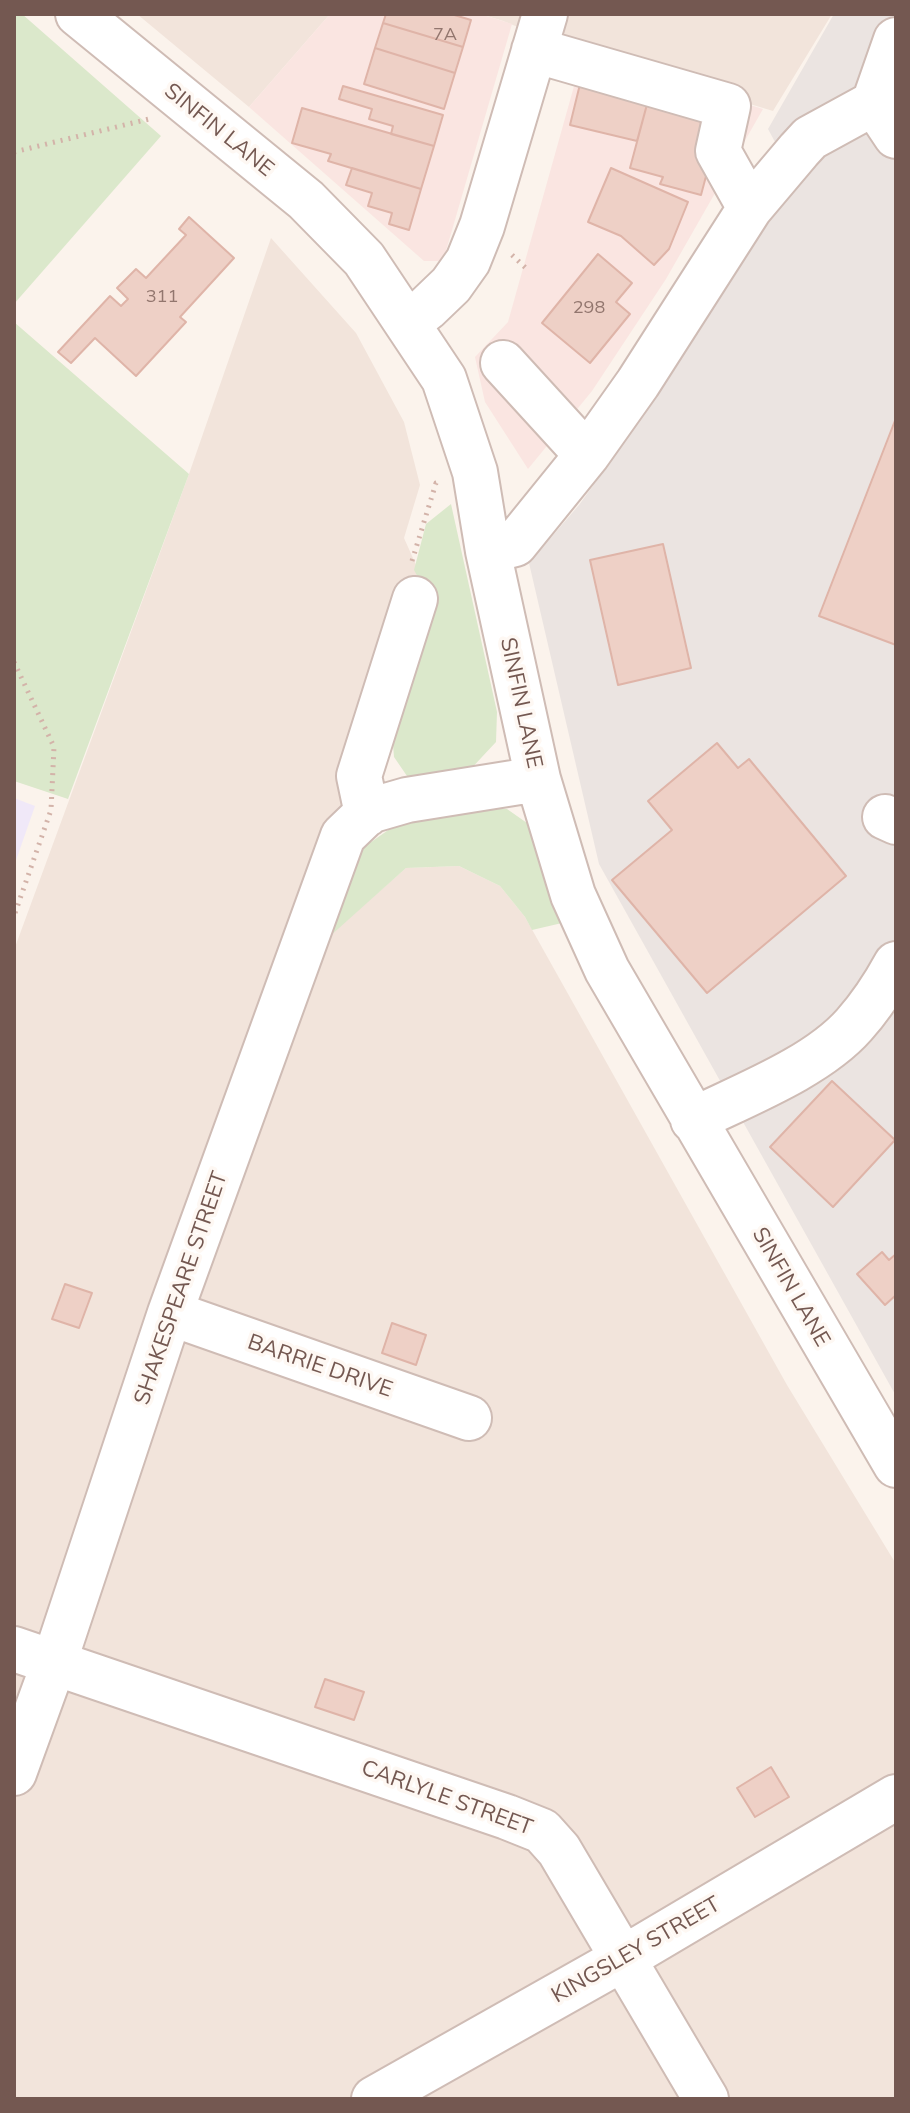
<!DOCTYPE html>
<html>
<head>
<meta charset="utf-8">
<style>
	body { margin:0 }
	#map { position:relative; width:910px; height:2113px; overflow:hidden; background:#fbf3ec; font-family:Mulish,sans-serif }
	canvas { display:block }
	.frame { position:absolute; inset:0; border:16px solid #745851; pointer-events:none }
</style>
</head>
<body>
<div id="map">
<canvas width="910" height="2113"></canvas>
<div class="frame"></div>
</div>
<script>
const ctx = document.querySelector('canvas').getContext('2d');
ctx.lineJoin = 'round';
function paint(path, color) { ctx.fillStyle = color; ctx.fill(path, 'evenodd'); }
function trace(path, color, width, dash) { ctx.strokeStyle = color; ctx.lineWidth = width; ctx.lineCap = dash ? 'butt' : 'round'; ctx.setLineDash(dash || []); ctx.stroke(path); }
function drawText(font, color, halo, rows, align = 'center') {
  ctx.font = font + ' Mulish,sans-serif'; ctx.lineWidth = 7; ctx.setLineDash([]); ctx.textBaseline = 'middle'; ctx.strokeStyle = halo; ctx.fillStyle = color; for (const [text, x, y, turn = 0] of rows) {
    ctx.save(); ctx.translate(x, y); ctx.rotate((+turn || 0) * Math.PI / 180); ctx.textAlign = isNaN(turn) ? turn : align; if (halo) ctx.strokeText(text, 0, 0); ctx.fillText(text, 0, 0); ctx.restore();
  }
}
paint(new Path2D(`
	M137 14H330L249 107Z
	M481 14H832L773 111 588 55 503 21Z
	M271 238 356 333 404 422 420 485 404 538 433 603 329 935 406 868 459 866 500 886 525 917 787 1385 896 1564V2099H14V950L189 474Z`), '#f2e4db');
paint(new Path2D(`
	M330 14H480L512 24 443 261H424L249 107Z
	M583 54 763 109 666 279 592 391 528 469 485 402 475 357 508 322Z`), '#fae5e1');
paint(new Path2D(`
	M834 14H896V1396L599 864 529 563 579 505 639 422 795 179 768 129Z`), '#ebe4e1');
paint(new Path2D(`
	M14 798 35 806 14 866Z`), '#f0e8f8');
paint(new Path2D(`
	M14 14H22L161 136 14 304Z
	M14 322 189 474 68 799 14 781Z
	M451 504 497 712 496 742 467 773 427 778 407 776 394 757 392 732 433 604 414 570 426 524Z
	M466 807 507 809 527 823 562 923 532 930 525 917 500 886 459 866 406 868 329 937 354 854 404 819Z`), '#dbe8cb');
const building = new Path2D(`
	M386 14H451L471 20 463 47 383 23Z
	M383 23 463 47 455 73 375 48Z
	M375 48 455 73 444 109 364 84Z
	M581 80 649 97 637 141 570 125Z
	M343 86 443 115 434 146 391 134 393 126 369 119 372 109 339 99Z
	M649 97 722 116 701 195 660 184 663 177 630 168Z
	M302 108 434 146 421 189 328 161 331 154 292 143Z
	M352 168 421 189 409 230 389 224 392 213 368 206 372 193 346 185Z
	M611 168 688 202 669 249 654 265 621 236 588 222Z
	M189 217 234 258 180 317 186 322 136 376 95 338 71 363 58 352 110 296 121 306 128 299 117 288 136 269 146 278 186 235 179 229Z
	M598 254 632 283 616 302 630 314 590 363 542 323Z
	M896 418V645L819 616Z
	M663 544 691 668 618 685 590 560Z
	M717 743 738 768 749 759 846 876 707 993 612 880 672 830 648 801Z
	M832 1081 895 1140 833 1207 770 1147Z
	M882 1252 889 1260 896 1254V1295L885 1305 857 1274Z
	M65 1284 92 1293 79 1328 52 1319Z
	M392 1323 426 1335 416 1365 382 1353Z
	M325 1679 364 1692 354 1720 315 1707Z
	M771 1767 789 1797 755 1817 737 1788Z`);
paint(building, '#eed0c6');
trace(building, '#dfb4a8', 2);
const minor = new Path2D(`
	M78 14 306 200 364 259 444 379 475 472 488 551 538 779 573 895 607 970 896 1465
	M534 50 728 106 718 151 750 208
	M874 103 896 136
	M408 323 427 308 451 285 468 261 482 226 545 14
	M503 363 587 455
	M488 551 515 544 587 455 638 383 750 208 799 150 810 138 874 103 896 40
	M367 814 359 776 415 599
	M885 817 896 822
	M693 1120C744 1095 817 1067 854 1025 871 1006 884 986 896 964
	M170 1313 469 1418
	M14 1649 507 1817 542 1831 559 1850 706 2099
	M14 1773 54 1663 170 1313 343 836 369 811 407 800 538 779
	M374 2099 624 1958 896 1797`);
trace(minor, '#cfbcb5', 48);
trace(new Path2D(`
	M14 152 149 119
	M512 255 529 271
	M412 561 436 483 440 482
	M14 662 54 747 51 810 14 916`), '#d3b3a9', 5, [2, 6]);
trace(minor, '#fff', 44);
drawText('18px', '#92766e', null, [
	["7A",445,35],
	["311",162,297],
	["298",589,308]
]);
drawText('22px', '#745851', '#fef8f3', [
	["SINFIN LANE",219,130,39],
	["SINFIN LANE",521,703,78],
	["SINFIN LANE",791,1287,60],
	["SHAKESPEARE STREET",181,1288,-71],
	["BARRIE DRIVE",320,1366,19],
	["CARLYLE STREET",447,1798,20],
	["KINGSLEY STREET",636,1950,-30]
]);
</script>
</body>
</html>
